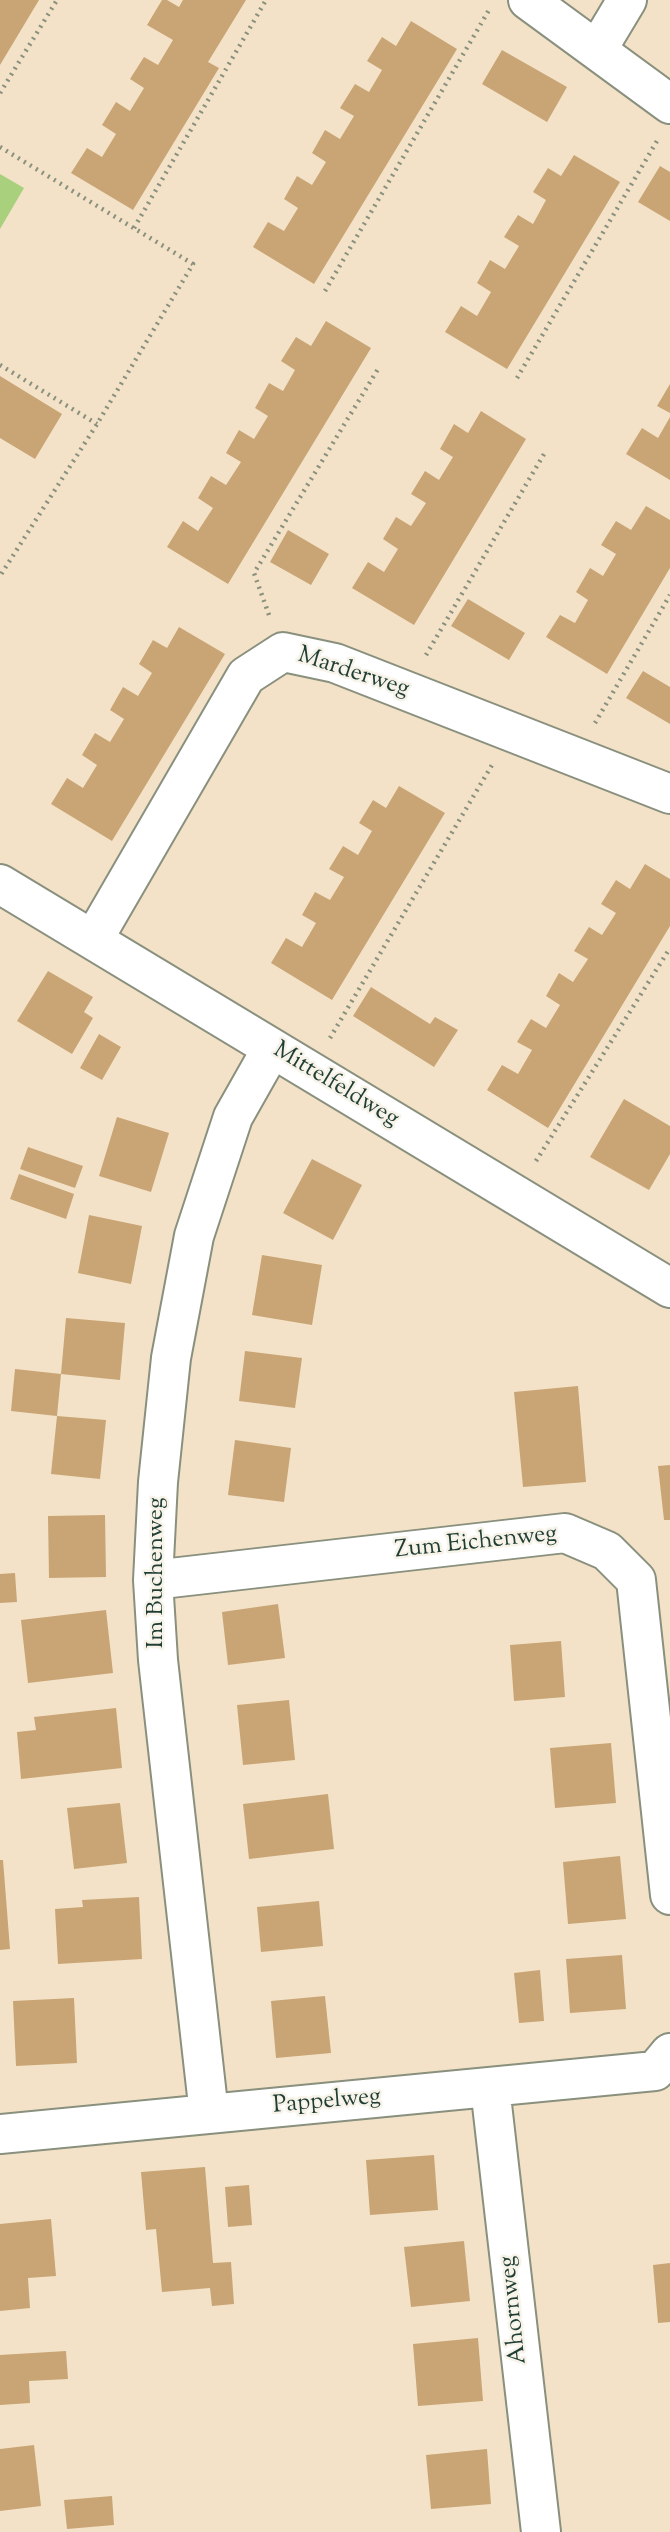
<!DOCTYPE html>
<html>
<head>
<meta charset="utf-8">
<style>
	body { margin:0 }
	canvas { display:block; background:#f3e2c7 }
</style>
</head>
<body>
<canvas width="670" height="2532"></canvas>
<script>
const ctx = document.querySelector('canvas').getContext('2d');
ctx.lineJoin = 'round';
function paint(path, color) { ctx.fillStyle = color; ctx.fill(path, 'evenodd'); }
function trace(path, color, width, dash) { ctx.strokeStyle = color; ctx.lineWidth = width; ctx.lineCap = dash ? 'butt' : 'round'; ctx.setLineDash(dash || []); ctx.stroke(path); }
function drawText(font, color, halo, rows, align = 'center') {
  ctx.font = font + ' "Sorts Mill Goudy",serif'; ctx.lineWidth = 5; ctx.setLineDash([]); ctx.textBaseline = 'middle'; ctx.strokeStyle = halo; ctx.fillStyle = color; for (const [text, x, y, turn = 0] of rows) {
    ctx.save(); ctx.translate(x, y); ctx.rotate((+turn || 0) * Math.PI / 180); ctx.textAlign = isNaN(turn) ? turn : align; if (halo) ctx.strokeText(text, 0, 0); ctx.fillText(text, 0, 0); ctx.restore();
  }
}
paint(new Path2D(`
	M0 174 24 188 0 229Z`), '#a9d17d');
paint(new Path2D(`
	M0 0H39L0 65Z
	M162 0H167L179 7 183 0H246L208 62 219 68 133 210 71 173 87 148 102 157 116 134 102 125 116 102 130 111 144 88 130 79 144 57 158 65 173 40 147 25Z
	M411 21 457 49 314 284 253 247 268 222 284 231 298 208 284 199 297 176 312 185 326 162 312 153 325 130 340 139 354 116 340 108 355 84 369 92 382 70 367 61 382 37 396 46Z
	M502 50 567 87 547 122 482 84Z
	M574 155 620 182 507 369 445 332 461 306 477 316 491 292 477 283 490 260 505 269 519 246 504 237 518 215 533 224 546 200 533 192 548 168 561 176Z
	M660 166 670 172V221L638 202Z
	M326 321 371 348 228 584 167 547 183 521 198 531 213 508 198 498 211 476 226 485 241 462 226 453 239 430 254 439 268 416 255 408 269 383 283 391 295 370 281 361 296 337 311 346Z
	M0 376 62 414 35 459 0 438Z
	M670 384V413L657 406Z
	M481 411 526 439 414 625 352 588 368 562 384 572 398 549 383 539 396 517 411 526 426 503 411 494 425 471 439 480 453 457 440 449 454 424 468 433Z
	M670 417V480L626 454 642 428 658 438Z
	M646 506 670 520V568L607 674 546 637 560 615 575 623 588 600 576 592 590 568 603 576 616 554 601 545 616 521 631 530Z
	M288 530 329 554 311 585 270 562Z
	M468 599 525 633 509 660 451 626Z
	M179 627 225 654 112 841 51 804 67 778 83 788 97 765 82 755 95 733 110 742 124 719 110 710 123 687 138 696 152 673 139 664 153 640 167 648Z
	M643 671 670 687V724L626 698Z
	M399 786 445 813 332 1000 271 963 286 938 302 947 316 923 302 915 315 892 330 900 344 877 329 869 343 846 358 855 372 831 359 823 373 800 386 808Z
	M645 864 670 879V926L548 1128 487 1090 502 1065 518 1074 532 1050 517 1042 531 1019 546 1028 560 1005 546 996 559 973 573 982 588 959 574 951 589 927 602 935 616 913 601 904 616 880 630 889Z
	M48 971 93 997 84 1012 93 1018 72 1054 17 1021Z
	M371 987 430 1024 435 1017 458 1030 434 1067 353 1016Z
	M99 1034 121 1047 102 1080 80 1068Z
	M624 1099 670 1126V1154L649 1190 590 1157Z
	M117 1117 169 1133 151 1192 99 1176Z
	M28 1147 83 1166 75 1188 20 1169Z
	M312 1159 362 1185 333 1240 283 1213Z
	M19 1174 74 1194 66 1219 10 1199Z
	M89 1215 142 1226 131 1284 78 1273Z
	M262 1255 322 1265 312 1325 252 1315Z
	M66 1318 125 1323 120 1380 61 1374Z
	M245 1351 302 1358 295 1408 239 1401Z
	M15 1369 61 1374 57 1416 11 1411Z
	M578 1386 586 1482 523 1487 514 1392Z
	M57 1416 106 1420 100 1479 51 1474Z
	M235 1440 291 1448 284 1502 228 1495Z
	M670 1465V1520H664L658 1466Z
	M105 1515 106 1577 49 1578 48 1516Z
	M15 1573 17 1602 0 1603V1574Z
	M278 1604 285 1658 228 1665 222 1612Z
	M106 1610 113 1673 28 1683 21 1620Z
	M561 1641 565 1697 514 1701 510 1645Z
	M289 1700 295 1760 243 1765 237 1705Z
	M116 1708 122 1768 21 1779 17 1732 36 1730 34 1717Z
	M611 1743 616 1803 555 1808 550 1748Z
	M328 1794 334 1849 249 1859 243 1804Z
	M120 1803 127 1863 74 1869 67 1808Z
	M620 1856 626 1919 568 1924 563 1862Z
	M0 1860H3L10 1949 0 1950Z
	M139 1897 142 1959 58 1964 55 1909 83 1907 82 1900Z
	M319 1901 323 1946 261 1952 257 1907Z
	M622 1955 626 2009 570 2013 566 1959Z
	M540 1970 544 2021 519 2023 514 1973Z
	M325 1996 331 2053 276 2058 271 2001Z
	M74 1998 77 2063 16 2066 13 2001Z
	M434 2155 438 2210 370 2215 366 2160Z
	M205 2167 213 2263 231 2262 234 2304 212 2306 210 2288 162 2292 156 2229 146 2230 141 2172Z
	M249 2185 252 2225 228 2227 225 2187Z
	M51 2219 56 2276 28 2278 30 2308 0 2311V2224Z
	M464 2241 470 2301 411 2307 404 2247Z
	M670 2263V2322L658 2323 653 2265Z
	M478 2338 483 2401 418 2406 413 2344Z
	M66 2351 68 2379 29 2381 30 2403 0 2405V2355Z
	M34 2445 41 2506 0 2511V2449Z
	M487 2449 491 2504 431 2509 426 2455Z
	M112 2496 114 2525 67 2529 64 2500Z`), '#c9a575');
const street = new Path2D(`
	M528 0 670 104
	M597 50 627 0
	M0 884 670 1288
	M93 940 246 676 283 652 335 663 670 794
	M153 1580 565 1533 607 1551 636 1580 670 1895
	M490 2087 541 2532
	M209 2114 158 1660 153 1580 158 1482 171 1358 194 1236 233 1117 272 1048
	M0 2134 655 2071 670 2053`);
trace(street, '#89907e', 42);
trace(new Path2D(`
	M0 93 57 0
	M0 147 193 264 97 424 0 576
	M134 228 266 0
	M325 291 489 10
	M0 365 97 424
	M517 378 657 141
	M269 615 254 573 378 369
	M426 655 544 454
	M595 723 670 595
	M330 1038 492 765
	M536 1161 670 948`), '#89907e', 4.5, [2, 5]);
trace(street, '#fff', 38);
drawText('24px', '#1f3d34', '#f7f3e8', [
	["Marderweg",353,674,18],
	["Mittelfeldweg",335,1086,31],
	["Zum Eichenweg",476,1544,-6],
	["Im Buchenweg",158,1573,-90],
	["Pappelweg",327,2103,-5],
	["Ahornweg",515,2310,-96]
]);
</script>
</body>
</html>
